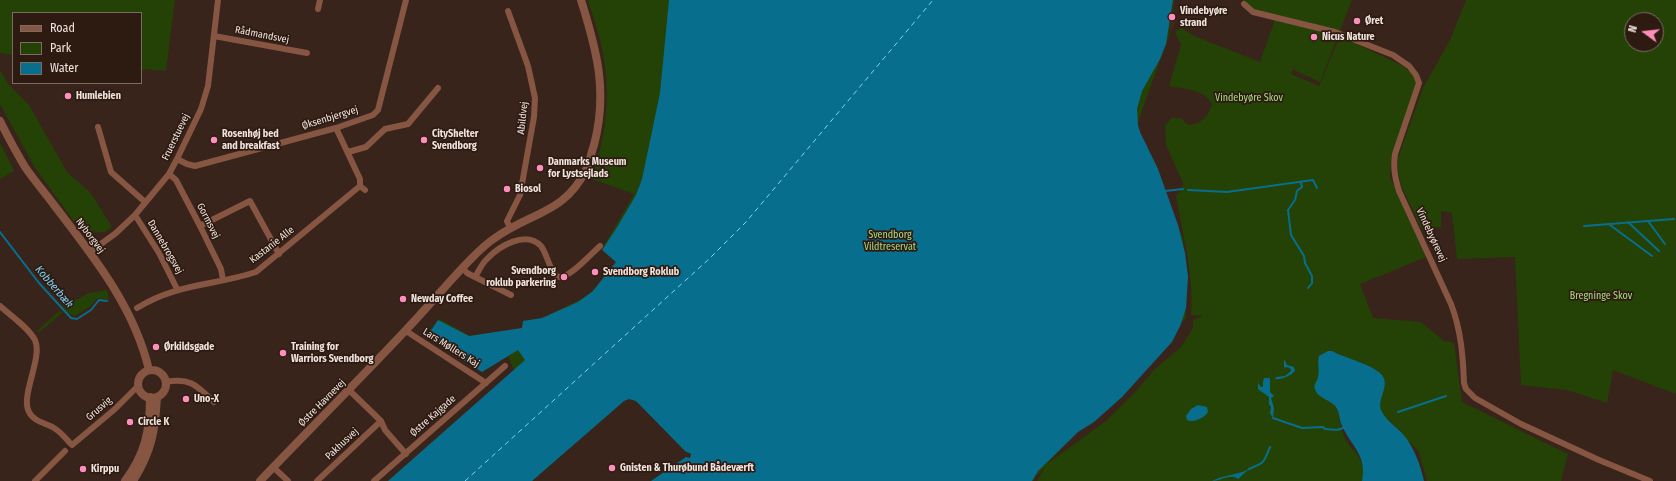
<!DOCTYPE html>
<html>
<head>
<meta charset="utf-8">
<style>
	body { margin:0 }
	#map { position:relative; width:1676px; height:481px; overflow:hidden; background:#38241b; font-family:"Fira Sans Condensed",sans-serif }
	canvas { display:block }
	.legend { position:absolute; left:12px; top:12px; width:130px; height:72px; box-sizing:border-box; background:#2d1b12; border:1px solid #7b6b63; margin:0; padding:5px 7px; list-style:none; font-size:12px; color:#f0e3dd }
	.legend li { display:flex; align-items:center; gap:8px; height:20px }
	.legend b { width:20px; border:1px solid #7b6b63 }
	.north { position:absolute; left:1624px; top:12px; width:40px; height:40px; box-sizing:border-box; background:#2d1b12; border:1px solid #7b6b63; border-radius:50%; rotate:285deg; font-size:11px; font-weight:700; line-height:16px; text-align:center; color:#f0e3dd }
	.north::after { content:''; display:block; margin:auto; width:14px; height:18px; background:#fe8ebb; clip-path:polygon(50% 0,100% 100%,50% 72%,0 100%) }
</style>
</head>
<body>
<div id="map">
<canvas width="1676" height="481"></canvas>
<ul class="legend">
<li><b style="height:5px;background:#865643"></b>Road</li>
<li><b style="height:11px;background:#244205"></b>Park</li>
<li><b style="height:11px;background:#086e8e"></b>Water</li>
</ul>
<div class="north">N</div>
</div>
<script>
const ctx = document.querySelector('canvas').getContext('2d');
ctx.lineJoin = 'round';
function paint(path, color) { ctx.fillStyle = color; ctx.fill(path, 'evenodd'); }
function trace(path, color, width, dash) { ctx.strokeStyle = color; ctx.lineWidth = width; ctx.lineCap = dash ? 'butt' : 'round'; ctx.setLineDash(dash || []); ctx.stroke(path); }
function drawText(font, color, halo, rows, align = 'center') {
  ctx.font = font + ' "Fira Sans Condensed",sans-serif'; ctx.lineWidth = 3.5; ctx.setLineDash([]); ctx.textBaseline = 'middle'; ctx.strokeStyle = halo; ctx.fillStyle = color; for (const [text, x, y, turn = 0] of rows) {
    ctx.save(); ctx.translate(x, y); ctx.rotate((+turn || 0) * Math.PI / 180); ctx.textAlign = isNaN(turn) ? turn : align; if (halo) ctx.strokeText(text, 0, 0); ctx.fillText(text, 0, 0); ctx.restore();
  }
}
paint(new Path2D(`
	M0 0H175L166 71 141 69V13H13V55L0 53Z
	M588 0H1166L1170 33 1136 127 1183 238 1186 318 1047 464 1106 421 1136 391 1155 369 1181 347 1193 328V320L1203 316 1191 315C1194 272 1183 237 1176 196L1182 189 1183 183 1166 145 1165 125 1172 118H1181L1188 125C1202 124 1208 117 1212 104 1204 89 1184 89 1169 86L1181 45 1175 32 1181 28 1194 36 1260 62 1275 20 1282 23 1284 17 1254 11 1243 0H1352L1320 82 1294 70 1296 63 1291 74 1319 86 1340 36 1403 66 1414 76 1417 87 1391 160 1390 177 1426 257 1360 284 1373 318 1421 322 1444 341 1454 343 1462 402 1568 454 1561 481H1427L1419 452 1386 417 1419 461 1422 481H1037L1045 467 1036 476 1033 481H651L686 457 690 458 691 454 685 451 636 401 629 399 624 401 532 481H388L514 370 508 356 483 371 425 335 440 319 470 336 523 328 589 295 616 262 602 249 634 194 592 179C607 130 612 94 601 44 598 29 592 14 588 0ZM1332 351 1362 364 1319 357ZM1337 408 1363 462 1362 464C1360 455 1353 450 1348 444 1341 434 1340 419 1337 408Z
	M1466 0H1676V394L1613 370 1607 403 1567 390 1521 385 1515 257 1457 259 1452 213 1441 211V227L1421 228 1401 185 1398 172V158L1423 88 1450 40ZM1632 20H1656V44H1632Z
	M0 70 8 84 29 105 67 172 90 192 112 227 105 232H96L77 226 34 166 0 104Z
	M0 143 14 171 0 179Z
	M107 290 109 300 99 298 94 301 92 305 75 316C68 315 63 307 60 301L65 297C81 303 78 297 90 293 96 292 102 291 107 290Z
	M60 310 62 313 41 331 35 333Z`), '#244205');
paint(new Path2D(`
	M1173 0H1175L1173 17 1175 23 1168 34Z`), '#393110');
paint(new Path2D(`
	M669 0H1173L1166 44 1160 59 1142 91 1137 109 1138 125 1140 132 1158 169 1178 225 1185 253 1188 277 1186 308 1181 324 1172 342 1122 397 1094 422 1078 432 1038 471 1032 481H651L686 457 690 458 691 454 685 451 636 401 629 399 624 401 532 481H388L525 360 518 350 482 372 424 335 427 331 430 332 438 320 469 336 522 328 523 321 542 318 578 302 593 291 616 262 602 250 616 229 636 195 642 179 660 93Z
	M1328 351H1332C1345 358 1373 365 1381 374 1392 386 1375 399 1382 412 1387 422 1400 429 1407 439 1415 451 1421 467 1424 481H1362C1367 456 1353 448 1343 428 1339 421 1340 413 1336 407 1331 400 1317 398 1315 389 1313 385 1317 382 1318 377 1320 370 1317 363 1319 356Z
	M1284 359 1287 365 1294 367 1295 371C1290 376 1281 380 1275 379L1276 377 1285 376 1291 371 1290 368 1287 367 1285 368 1284 366Z
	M1264 378H1269L1270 379V392L1274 396 1271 398 1274 408 1273 418 1270 413 1271 407 1269 404V397L1258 389V383L1261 387H1263V382Z
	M1198 405 1207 407 1208 412C1204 418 1194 423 1187 420L1186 416 1191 409Z
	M1248 469H1249L1238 479C1230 473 1221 481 1212 481 1223 475 1242 474 1248 469Z`), '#086e8e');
trace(new Path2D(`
	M1301 183 1302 187 1297 191 1295 200 1288 210 1291 235 1304 256 1305 263 1312 276V283L1308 288
	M1188 190 1227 192 1313 180 1317 188
	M1165 191 1183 189
	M1648 221 1665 244
	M1629 223 1659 251
	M1610 225 1652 256
	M1584 226 1674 219
	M0 232 39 283 71 318 77 319 91 310 99 300 107 301
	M1398 412 1446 396
	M1273 418 1302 428 1323 427 1325 429 1337 430 1343 428
	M1249 469C1266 462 1263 463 1270 447`), '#086e8e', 2);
trace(new Path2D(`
	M465 481 709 259 746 222 933 0`), '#7cd5fa', 1, [5, 4]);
trace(new Path2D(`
	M1244 4 1253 12 1335 32 1393 55 1409 66 1416 75 1419 83 1395 154C1393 168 1395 178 1399 191L1451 304C1461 330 1463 356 1464 383L1466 389 1475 398 1521 424 1599 460 1650 481
	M318 9 320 0
	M508 11 528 66 535 98 534 117 520 195 507 221 510 228
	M214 36 307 53
	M98 127 111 172 145 202
	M336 128 360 179V186L365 190
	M348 152 366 147 385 129 408 124 438 88
	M177 159 187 164 195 166 336 128 373 115 378 110 406 0
	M169 174 176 180 200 226 221 269 223 280
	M135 215 159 253 177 289
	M200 226 250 201 279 254
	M90 252 116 233 135 215 169 174 177 159 201 109 208 86 218 0
	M463 268 467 273 511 295
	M475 277C479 271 482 263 487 259 499 246 526 230 541 246 547 253 551 276 559 277 569 279 592 253 600 246
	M0 306C11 316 28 327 35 340 43 358 20 396 29 412 34 422 46 423 54 428 61 432 67 440 72 445L115 409 135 389 139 387
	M137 308C177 283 214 286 256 272L360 186
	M406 331 486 383
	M166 382C190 377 197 386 214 402
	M349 390 381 421 385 430 406 454
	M273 467 288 481
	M35 481 65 451
	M317 481 381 421
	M374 481 505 366`), '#865643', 6);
trace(new Path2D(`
	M0 121C8 137 16 152 25 167 34 180 45 193 54 205 93 256 134 306 149 370
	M138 384a14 14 0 1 1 28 0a14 14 0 1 1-28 0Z
	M125 481C145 454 150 431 150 397
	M133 481C152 451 155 431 157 397
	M260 481C308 431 357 382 405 331 426 309 446 285 467 263 476 254 484 245 495 238 531 212 564 214 586 170 590 162 591 153 594 145 608 92 597 51 581 0`), '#865643', 8);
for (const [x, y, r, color] of [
	[1172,17,4,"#fe8ebb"],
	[1357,21,4,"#fe8ebb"],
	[1314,37,4,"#fe8ebb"],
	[68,96,4,"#fe8ebb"],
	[214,140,4,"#fe8ebb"],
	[424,140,4,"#fe8ebb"],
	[540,168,4,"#fe8ebb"],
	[507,189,4,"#fe8ebb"],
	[595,272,4,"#fe8ebb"],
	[564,277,4,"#fe8ebb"],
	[403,299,4,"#fe8ebb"],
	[156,347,4,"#fe8ebb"],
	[283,353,4,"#fe8ebb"],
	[186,399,4,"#fe8ebb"],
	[130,422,4,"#fe8ebb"],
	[612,468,4,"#fe8ebb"],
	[83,469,4,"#fe8ebb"]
]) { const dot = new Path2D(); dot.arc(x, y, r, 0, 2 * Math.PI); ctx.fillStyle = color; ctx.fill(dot); trace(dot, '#2d1b12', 1.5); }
drawText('bold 10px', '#f0e3dd', '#2d1b12', [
	["Vindebyøre",1180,11],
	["strand",1180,23],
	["Øret",1365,21],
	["Nicus Nature",1322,37],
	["Humlebien",76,96],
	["Rosenhøj bed",222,134],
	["and breakfast",222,146],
	["CityShelter",432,134],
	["Svendborg",432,146],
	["Danmarks Museum",548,162],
	["for Lystsejlads",548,174],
	["Biosol",515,189],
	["Svendborg",556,271,"right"],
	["roklub parkering",556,283,"right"],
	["Svendborg Roklub",603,272],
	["Newday Coffee",411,299],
	["Ørkildsgade",164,347],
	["Training for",291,347],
	["Warriors Svendborg",291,359],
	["Uno-X",194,399],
	["Circle K",138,422],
	["Gnisten & Thurøbund Bådeværft",620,468],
	["Kirppu",91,469]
], 'left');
drawText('10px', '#f0e3dd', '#2d1b12', [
	["Rådmandsvej",262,35,11],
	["Øksenbjergvej",330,118,-17],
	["Abildvej",523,118,-84],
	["Fruerstuevej",176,137,-64],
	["Gormsvej",208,221,63],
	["Vindebyørevej",1431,235,65],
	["Nyborgvej",90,236,53],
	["Kastanie Alle",272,245,-38],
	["Dannebrogsvej",165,247,60],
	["Lars Møllers Kaj",451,348,32],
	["Østre Havnevej",322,403,-45],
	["Grusvig",99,409,-41],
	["Østre Kajgade",433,416,-41],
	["Pakhusvej",342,444,-43]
]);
drawText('10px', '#a9dc86', '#2d1b12', [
	["Vindebyøre Skov",1249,98],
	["Svendborg",890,235],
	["Vildtreservat",890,247],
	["Bregninge Skov",1601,296]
]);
drawText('italic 11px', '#7cd5fa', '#2d1b12', [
	["Kobberbæk",54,287,49]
]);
</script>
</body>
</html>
